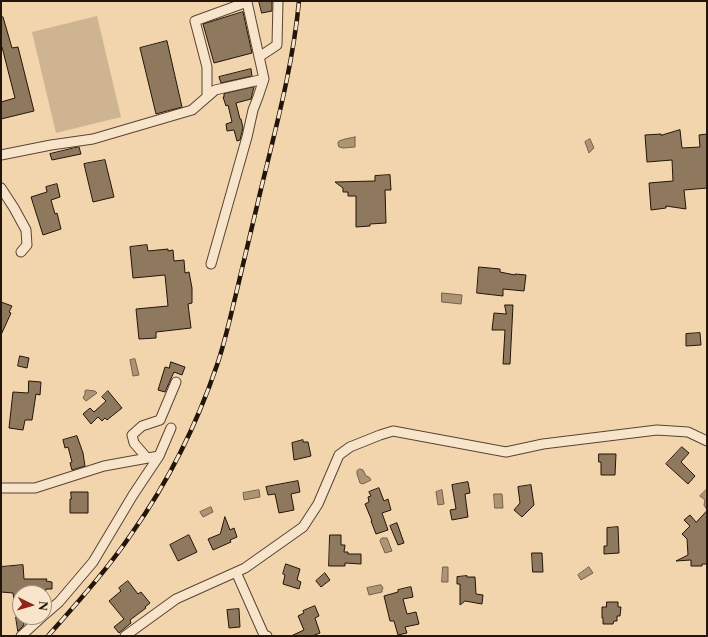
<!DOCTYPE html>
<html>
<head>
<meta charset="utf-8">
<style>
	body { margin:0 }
	#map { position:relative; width:708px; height:637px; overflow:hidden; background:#f2d5ad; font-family:"Libre Caslon Text",serif }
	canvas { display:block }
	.frame { position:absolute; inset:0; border:2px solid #231509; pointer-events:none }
	.north { position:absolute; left:12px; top:585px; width:40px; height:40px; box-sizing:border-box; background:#f7e4ca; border:1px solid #a2917d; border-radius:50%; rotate:95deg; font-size:11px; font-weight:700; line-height:16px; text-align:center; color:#231509 }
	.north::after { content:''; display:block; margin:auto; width:14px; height:18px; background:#8f2418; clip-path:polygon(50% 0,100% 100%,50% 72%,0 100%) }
</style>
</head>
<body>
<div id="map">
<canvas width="708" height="637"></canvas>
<div class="frame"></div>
<div class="north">N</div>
</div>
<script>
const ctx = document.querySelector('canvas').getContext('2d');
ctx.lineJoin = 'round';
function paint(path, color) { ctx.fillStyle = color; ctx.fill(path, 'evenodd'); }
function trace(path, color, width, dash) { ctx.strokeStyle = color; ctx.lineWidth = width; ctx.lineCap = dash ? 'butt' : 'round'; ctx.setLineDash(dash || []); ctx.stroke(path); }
paint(new Path2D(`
	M97 16 121 117 56 133 32 32Z`), '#cfb491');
const water = new Path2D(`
	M355 137V147L343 148 339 147C336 140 340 141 345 139 349 138 351 138 355 137Z
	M590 139 594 148 589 153 585 142Z
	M442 293 462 295 461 304 442 302Z
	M135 359 139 375 133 376 130 360Z
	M87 390 95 391 97 393 86 401 83 398 85 394V391Z
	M360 469 363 470 366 476 369 477 371 480 363 484 360 483 357 474V471Z
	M707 489V510L704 505 705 500 700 496Z
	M259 490 260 497 244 500 243 493Z
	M442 490 444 504 438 505 436 492Z
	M494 494H502L503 508H495Z
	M211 507 213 512 203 517 200 512Z
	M382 538H387L392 551 385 553 380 541Z
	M443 567H448V582H442Z
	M589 567 593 573 581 580 578 575Z
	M381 585 383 588 382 590V592L369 595 367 588Z`);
paint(water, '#ac9475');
trace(water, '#75614a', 1);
const building = new Path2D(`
	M259 1H272V11L262 13Z
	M243 12 252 53 214 63 203 24 219 19Z
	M3 17 12 48 18 47 34 111 1 119V102L15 98 2 47H1V18Z
	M167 41 182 107 156 114 140 48Z
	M251 69 252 76 221 83 219 77Z
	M254 87 251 99 236 103 240 119H241L243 128 240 140 237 141 234 130 227 131 226 124 232 122 228 105 226 106 223 97H224V94Z
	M680 130 682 148 700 147 699 135 707 134V188L684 190 686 209 666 206V208L651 210 649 183 673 181 672 160 647 162 645 135 661 134V135Z
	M79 147 81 154 52 160 50 154Z
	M105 160 114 197 93 202 84 164Z
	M390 175 391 190H385L386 223 370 224V226L356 227V196H348V192H343V188L335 182 375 181V176Z
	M57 184 60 197 51 200 55 214 57 213 61 229 43 235 31 197 47 192 46 187Z
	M147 245 148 251 168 249V251L173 250 174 261 184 260 185 273 189 272 192 288V303L188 304 191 328 156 332V338L139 339 136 309 168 306 165 275 133 278 130 247Z
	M479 267 500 269V272L515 275V274L526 275 524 291 503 289V296L477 293Z
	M1 302 12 306 9 312 11 313 1 335Z
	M505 305H513L510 364H503L505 330H492L494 313 506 314Z
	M700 333 701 345 686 346V334Z
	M20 356 29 358 27 368 18 366Z
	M171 362 185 367 182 375 174 372 165 392 158 390 165 367 169 368Z
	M29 381 41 382 40 395 36 394 32 420H25L23 430 9 428 13 392 28 393Z
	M108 391 122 408 107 420 105 418 102 421 98 417 91 424 83 414 90 408 94 412 106 401 102 397Z
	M77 436 83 453 85 466 72 470 70 463 72 462 68 447 65 448 63 440Z
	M303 440V442H308L311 456 294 460 292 443Z
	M682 447 689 453 681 462 695 476 688 484 666 464Z
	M599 454H616L615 475H601V462H599Z
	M298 481 300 492 291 494 294 510 279 513 275 494 268 495 266 487Z
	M468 482 470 493 465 494 468 517 452 520 450 510 456 509 452 485Z
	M531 485 534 505 522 517 514 510 520 503 518 487Z
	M379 488 384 501 388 499 391 510 382 513 388 530 376 534 371 521H372L365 504 369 502 368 497 371 496 369 492Z
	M71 492H88V513H70V499H71Z
	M707 511V564H702V566H691V560L676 561 688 555 687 539 682 534 690 526 684 520 690 515 696 522Z
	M225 517 230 530 234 528 237 537 230 540 231 542 213 550 208 539 220 534Z
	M397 523 404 543 398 545 390 526Z
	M618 527 619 553 604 554V546H607V528Z
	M189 535 197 552 178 561 170 545Z
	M330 535H341V545H345L344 552H348V554H361V564L345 563V566H329Z
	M532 553H542L543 572H533Z
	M286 564 300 569 297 580 301 582 299 589 283 584 285 575 283 574Z
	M23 565 24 579H47L46 581 52 582V589H46L45 593H20V607H15L13 593 1 592V567Z
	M325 573 330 580 321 587 316 581Z
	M467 576V577H475L476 594 483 595 482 604 465 601 460 605V584H457V577Z
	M128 581 138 594 141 592 150 603 145 607 146 608 130 620 131 623 119 633 114 627 124 619 109 601 121 591 119 588Z
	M411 587 413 597 403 599 407 614 416 612 419 624 405 627 407 633 398 635 394 621H390L384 596 398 592V590Z
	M607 602H618V607H621L620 616H617V621H614L613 624H603V618H602V607H606Z
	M315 606 319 616 315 618 320 633 312 636H291L304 630 298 616 304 613 303 611Z
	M239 609 240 627 229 628 227 610Z
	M16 617H23L24 625 18 631Z`);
paint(building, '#8f795e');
trace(building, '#231509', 1);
const minor = new Path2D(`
	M259 57 277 45 278 1
	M1 155 51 145 93 139 192 110 215 90 264 79 247 2 195 21 207 67V97
	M1 188 14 208 26 230 27 245 21 252
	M211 264 247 137 253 110 258 97 264 79
	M147 458 134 443 132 435 142 426 160 420 176 382
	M1 488H35L104 466 159 456
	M236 572 264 635 267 636
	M44 615 59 602 93 562 133 495 159 456 171 428
	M21 636 42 617
	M125 636 176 599 245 568 303 527 318 504 339 455 350 447 380 435 393 431 506 452 543 444 657 430 688 432 707 441`);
trace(minor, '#574532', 11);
trace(minor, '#f7e4ca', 9);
const rail = new Path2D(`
	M48 636C77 603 107 570 132 533 168 482 197 424 217 365 225 342 230 318 236 294 244 259 253 224 261 189 276 127 293 65 299 1`);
trace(rail, '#231509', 4.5);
trace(rail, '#f7e4ca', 3, [9]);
</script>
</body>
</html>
